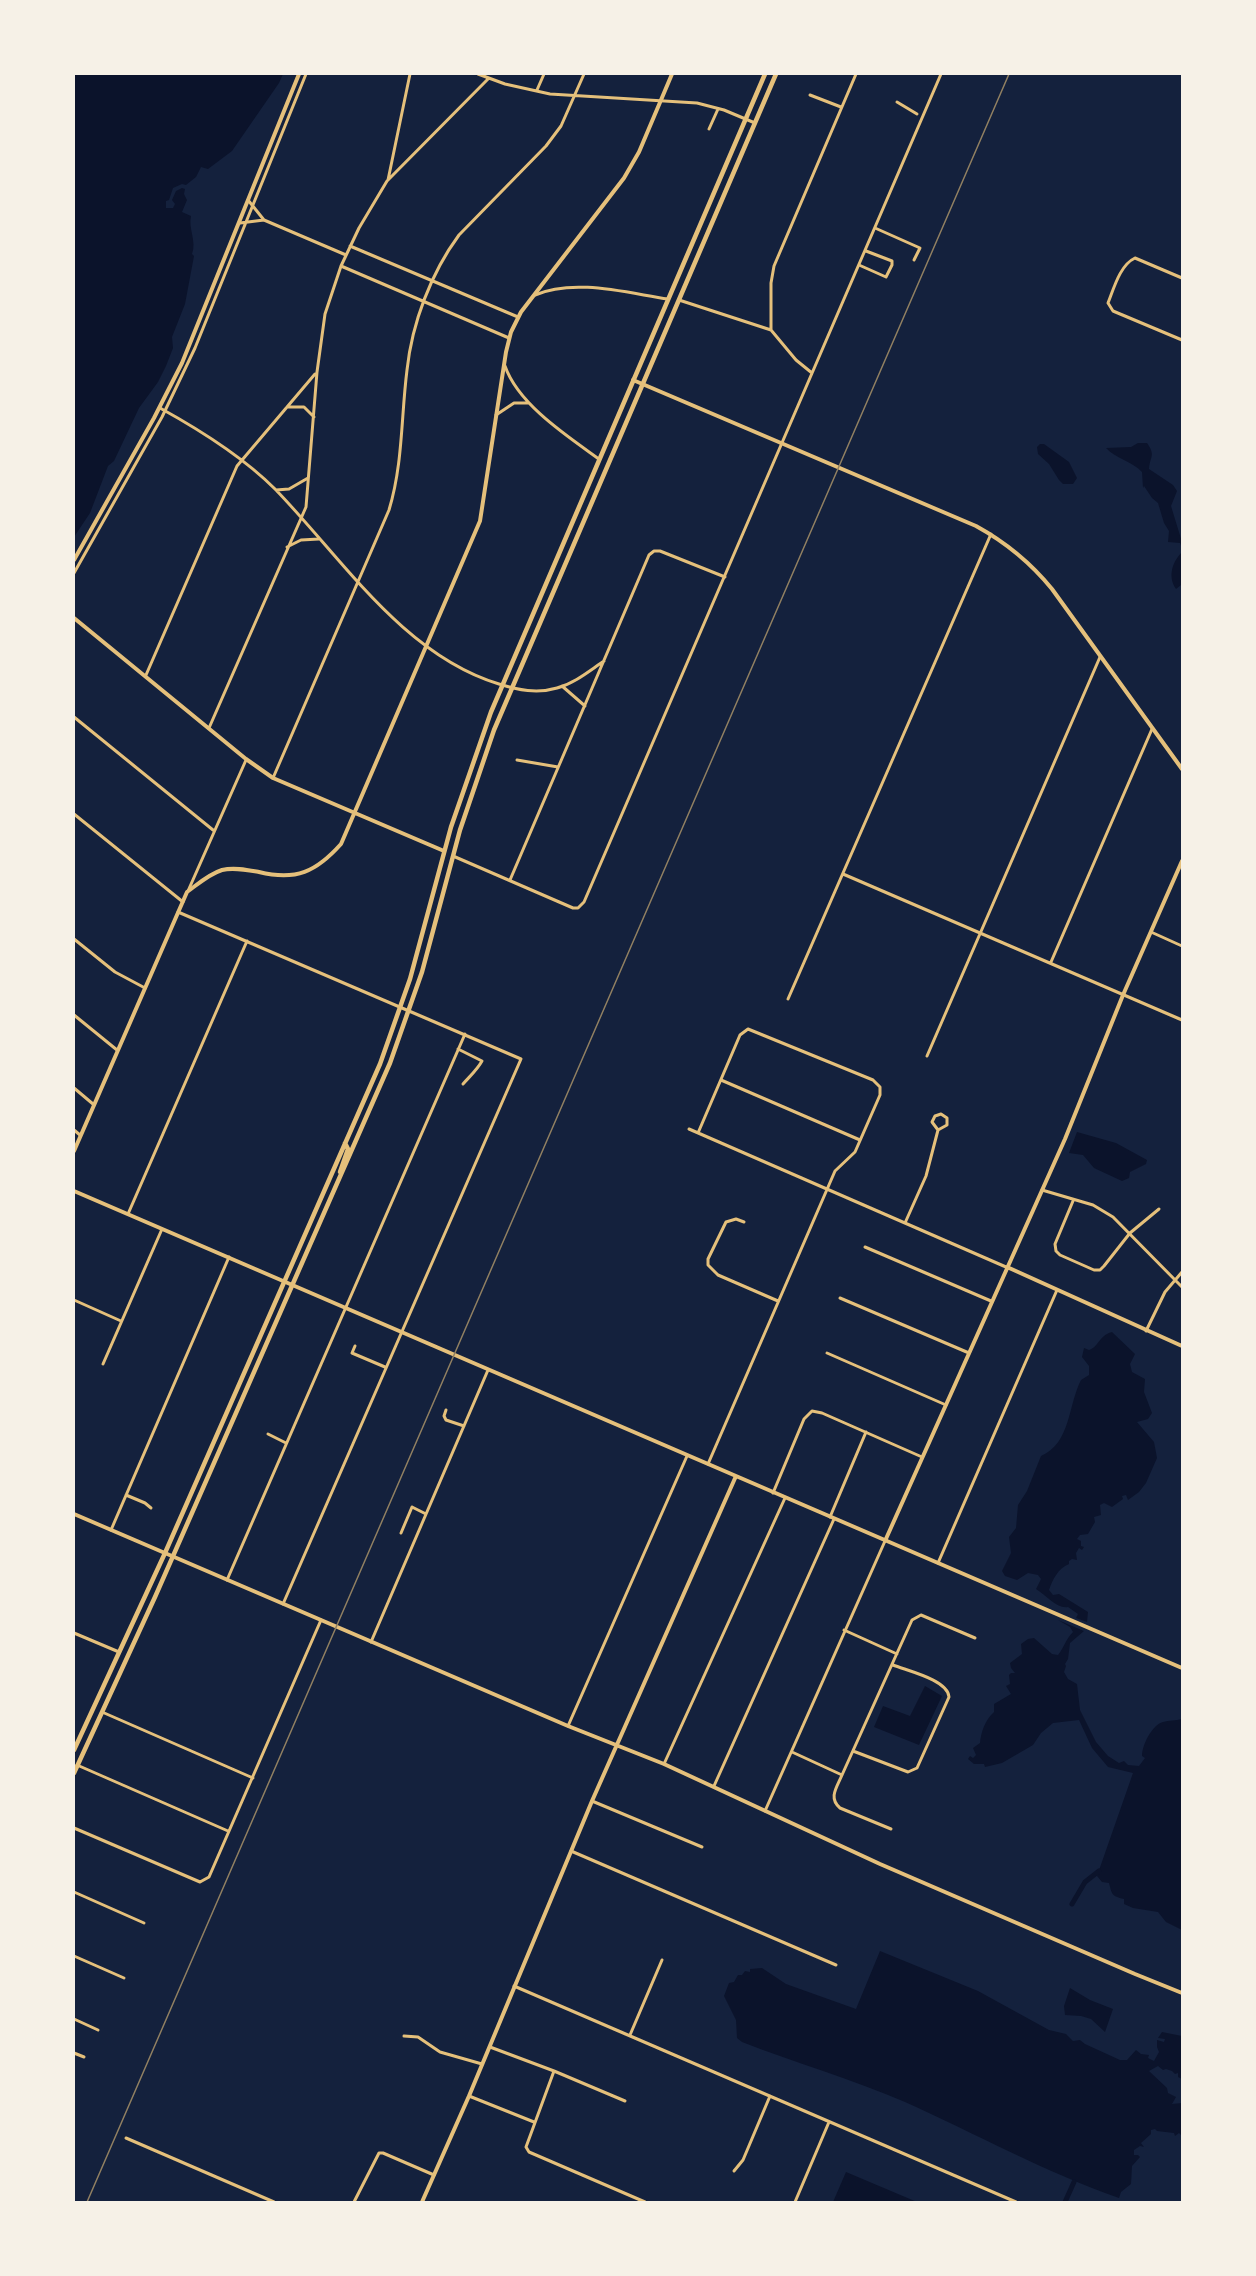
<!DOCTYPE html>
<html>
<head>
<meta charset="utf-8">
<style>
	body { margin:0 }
	#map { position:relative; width:1256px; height:2276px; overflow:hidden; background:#14213d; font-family:Poppins,sans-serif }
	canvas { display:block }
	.frame { position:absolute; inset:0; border:75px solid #f6f1e7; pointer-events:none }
</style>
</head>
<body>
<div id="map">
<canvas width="1256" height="2276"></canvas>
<div class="frame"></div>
</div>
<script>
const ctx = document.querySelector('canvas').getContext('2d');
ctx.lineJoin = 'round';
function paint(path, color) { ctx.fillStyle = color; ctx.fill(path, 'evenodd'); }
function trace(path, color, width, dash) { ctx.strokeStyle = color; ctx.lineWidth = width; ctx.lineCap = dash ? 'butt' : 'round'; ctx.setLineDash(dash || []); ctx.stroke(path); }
paint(new Path2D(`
	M74 74H283L279 83 232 151 208 169 201 167 196 177 186 185 182 184 173 188 169 200 166 201V208H173L175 204 172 200 176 191 182 188 185 189 184 194 187 200 182 212 191 216C188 229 197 241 192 254L194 256 185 304 172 337 173 348 166 366 158 382 139 408 114 461 108 466 90 513 74 537Z
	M1138 443H1147C1156 456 1150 456 1149 469L1173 485 1177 491 1171 506 1182 542V548L1180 543 1168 542 1169 531 1164 523 1158 503 1152 498 1144 486 1143 488 1142 472C1132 461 1116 459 1106 448L1131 447Z
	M1040 444H1044L1069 462 1077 478 1073 484H1063L1059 480 1049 464 1038 454 1037 447Z
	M1182 552 1181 585 1176 589C1167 576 1173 561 1182 552Z
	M1077 1132 1116 1143 1147 1160 1146 1164 1130 1172 1129 1178 1122 1181 1094 1168 1083 1155 1069 1153Z
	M1112 1332 1135 1354 1130 1364 1132 1372 1145 1379 1144 1392 1152 1413 1148 1419 1137 1422 1154 1442 1157 1458 1146 1483 1139 1492 1128 1500 1126 1495 1122 1496 1123 1499 1112 1507 1104 1503 1100 1505 1101 1515 1094 1517 1095 1522 1088 1534 1080 1535 1077 1539 1081 1541V1546L1084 1547 1082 1550 1079 1548 1076 1553 1077 1560 1072 1559 1069 1561V1564C1058 1568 1052 1581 1049 1590L1053 1595 1059 1594 1088 1612 1087 1622 1076 1618 1078 1614 1068 1607C1057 1609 1046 1595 1036 1589L1041 1579 1038 1575 1028 1573 1017 1580 1005 1576 1002 1571 1011 1553 1009 1537 1016 1528 1018 1505 1027 1491 1041 1456C1071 1443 1068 1405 1081 1380L1089 1375V1366L1082 1357 1084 1348 1089 1350C1100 1346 1098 1336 1112 1332Z
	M1058 1620 1084 1631 1070 1643 1068 1659 1065 1664 1066 1666 1064 1672 1068 1679 1077 1684 1080 1710 1096 1742 1108 1756 1119 1763 1124 1761 1128 1765 1139 1766 1145 1758 1142 1756C1142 1745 1152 1725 1163 1722 1169 1720 1175 1721 1182 1719V1930L1166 1922 1158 1912 1133 1908 1124 1904V1899C1111 1896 1112 1894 1109 1883L1102 1882 1097 1876 1133 1773 1108 1767 1092 1748 1079 1720 1053 1723 1041 1733 1033 1745 1002 1763 985 1767 984 1764H974L968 1759 970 1756 973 1758 976 1755 973 1748 980 1743C981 1732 985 1720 994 1712V1704L1011 1694 1006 1686 1010 1684 1009 1675 1011 1673H1015L1011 1668 1010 1663 1022 1654 1021 1644 1028 1639 1034 1638 1052 1654 1058 1655C1064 1648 1065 1640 1073 1632L1070 1627Z
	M925 1686 942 1696 919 1745 874 1727 883 1706 910 1716Z
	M880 1951 978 1991 1049 2030 1066 2034 1073 2041 1080 2040 1085 2044 1120 2060H1127L1136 2050 1141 2054 1149 2055 1148 2058 1154 2061 1159 2052 1157 2047V2040L1164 2042 1165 2039 1158 2038 1162 2032 1182 2036V2079L1178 2077V2073L1175 2074 1172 2071 1166 2069 1163 2070 1158 2066 1149 2071 1167 2088 1168 2093 1176 2097 1172 2104 1182 2103V2136L1179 2133 1175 2136 1174 2133 1157 2131 1155 2129 1151 2130V2134L1141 2143 1144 2147 1140 2146 1134 2150V2155H1138L1140 2157 1132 2166 1131 2184 1121 2192 1119 2198C1045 2172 976 2134 905 2102 852 2079 796 2063 742 2042L737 2038 736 2020 724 1996 729 1983 734 1982 738 1975H742L745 1971 750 1972V1969L762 1968 786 1984 856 2009Z
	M1070 1988 1090 2000 1113 2009 1105 2032 1091 2019 1081 2016 1065 2015 1064 2006Z
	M846 2172 917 2202H833Z`), '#0b132b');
trace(new Path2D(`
	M1072 1904 1085 1882 1099 1871
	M1065 2202 1074 2182`), '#0b132b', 5);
trace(new Path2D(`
	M478 74 505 84 550 94 697 103 724 110 755 123
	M537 90 544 74
	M810 95 841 107
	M897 102 917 114
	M709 129 718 109
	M388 180 410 74
	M248 200 264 220 346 255
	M240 223 264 220
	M875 228 920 248 914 260
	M350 246 518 317
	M859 265 886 277 892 265V261L866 251
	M341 266 509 338
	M1182 278 1135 258C1120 265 1114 288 1108 303L1113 311 1182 340
	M535 295C574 278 627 293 668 299
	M679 300 771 330 796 360 812 373
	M771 330V283L774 266 856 74
	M505 366C518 404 567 436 599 459
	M287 407H304L314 417
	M160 408C200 430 242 456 275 489 342 558 403 655 499 684 518 690 537 694 557 688 575 683 589 671 604 661
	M496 415 514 403H528
	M276 490 289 489 308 478
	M287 547 301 540 319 539
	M74 573 162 417 195 348 306 74
	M146 675 237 466 315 374
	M562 686 585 706
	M74 717 213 830
	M209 728 306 507 317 372 325 314 341 266 359 228 387 181 489 78
	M517 760 558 767
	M273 778 389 510C403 464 401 417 407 370 412 323 431 273 459 235L546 146 561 126 584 74
	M74 814 183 902
	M453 856 573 908H578L584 902 941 74
	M843 874 1182 1020
	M510 880 649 555 654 551H660L725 577
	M188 891 246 760
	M178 912 521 1059 283 1604
	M1151 932 1182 946
	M74 939 115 972 145 988
	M1051 962 1152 729
	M788 999 991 534
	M74 1015 117 1050
	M458 1049 482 1061C477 1070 470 1076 463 1084
	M927 1056 1100 657
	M721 1080 860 1140
	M74 1088 93 1104
	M689 1129 1006 1267
	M74 1130 80 1135
	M698 1133 740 1035 748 1029 873 1080 880 1087V1095L855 1152 835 1171 708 1464
	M1042 1190 1093 1205 1113 1217 1182 1287
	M1073 1201 1055 1244 1056 1251 1060 1255 1094 1270H1100L1104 1266 1130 1233 1159 1209
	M128 1214 247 941
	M744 1222 736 1219 726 1222 708 1259V1265L718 1275 778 1301
	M905 1223 926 1176 938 1130 947 1125V1118L941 1114 935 1116 932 1122 938 1130
	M865 1247 991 1301
	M840 1298 969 1353
	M74 1300 121 1321
	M1146 1331 1165 1292 1182 1272
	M355 1346 352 1353 385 1367
	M827 1353 946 1405
	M103 1364 162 1229
	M446 1410 444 1416 446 1420 464 1426
	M268 1434 286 1443
	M773 1493 804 1419 812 1411 822 1413 922 1457
	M126 1495 145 1503 151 1508
	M830 1517 866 1432
	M111 1530 229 1257
	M401 1533 412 1507 426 1514
	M938 1563 1057 1290
	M227 1580 465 1034
	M844 1630 897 1654
	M74 1633 119 1652
	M371 1642 488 1370
	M102 1712 253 1778
	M568 1726 687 1456
	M853 1751 908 1772 917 1768 949 1697C948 1680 908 1671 893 1665
	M792 1752 842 1775
	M664 1764 785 1498
	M77 1765 228 1831
	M714 1786 834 1519
	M592 1801 702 1847
	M765 1811 885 1541
	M74 1828 200 1882 209 1877 321 1620
	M891 1829 840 1808C828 1798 837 1787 842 1775L912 1620 921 1615 975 1638
	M571 1851 836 1965
	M74 1892 144 1923
	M74 1956 124 1978
	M514 1986 1016 2202
	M74 2019 98 2030
	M630 2035 662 1960
	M404 2036 418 2037 440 2052 482 2064
	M490 2047 554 2071 625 2101
	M74 2053 84 2057
	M554 2071 526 2147 529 2152 645 2202
	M469 2096 534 2122
	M126 2138 274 2202
	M734 2171 743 2160 770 2096
	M354 2202 379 2153H383L434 2175
	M795 2202 829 2122`), '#e5c07b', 3);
trace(new Path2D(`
	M633 380 976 526C1007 543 1030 562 1052 589L1182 769
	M74 560 154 418 182 363 299 74
	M74 618 246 759 273 778 444 851
	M74 1151 187 892C198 884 209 874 222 870 234 867 248 870 259 872 296 881 316 872 341 844L480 521 506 352 511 332 521 312 624 178 639 152 672 74
	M74 1191 1182 1668
	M1007 1267 1182 1346
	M74 1514 568 1726 664 1764 880 1864 1135 1974 1182 1993
	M885 1541 1065 1139 1123 995 1182 861
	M422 2202 469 2096 592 1801 736 1476`), '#e5c07b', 4);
trace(new Path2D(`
	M340 1172 348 1149 345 1143
	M74 1750 165 1553 380 1064 410 979 451 827 491 712 765 74
	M74 1773 155 1597 390 1063 422 972 460 830 494 730 776 74`), '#e5c07b', 4.5);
trace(new Path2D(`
	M87 2202 1009 74`), '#918062', 1.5);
</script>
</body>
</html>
